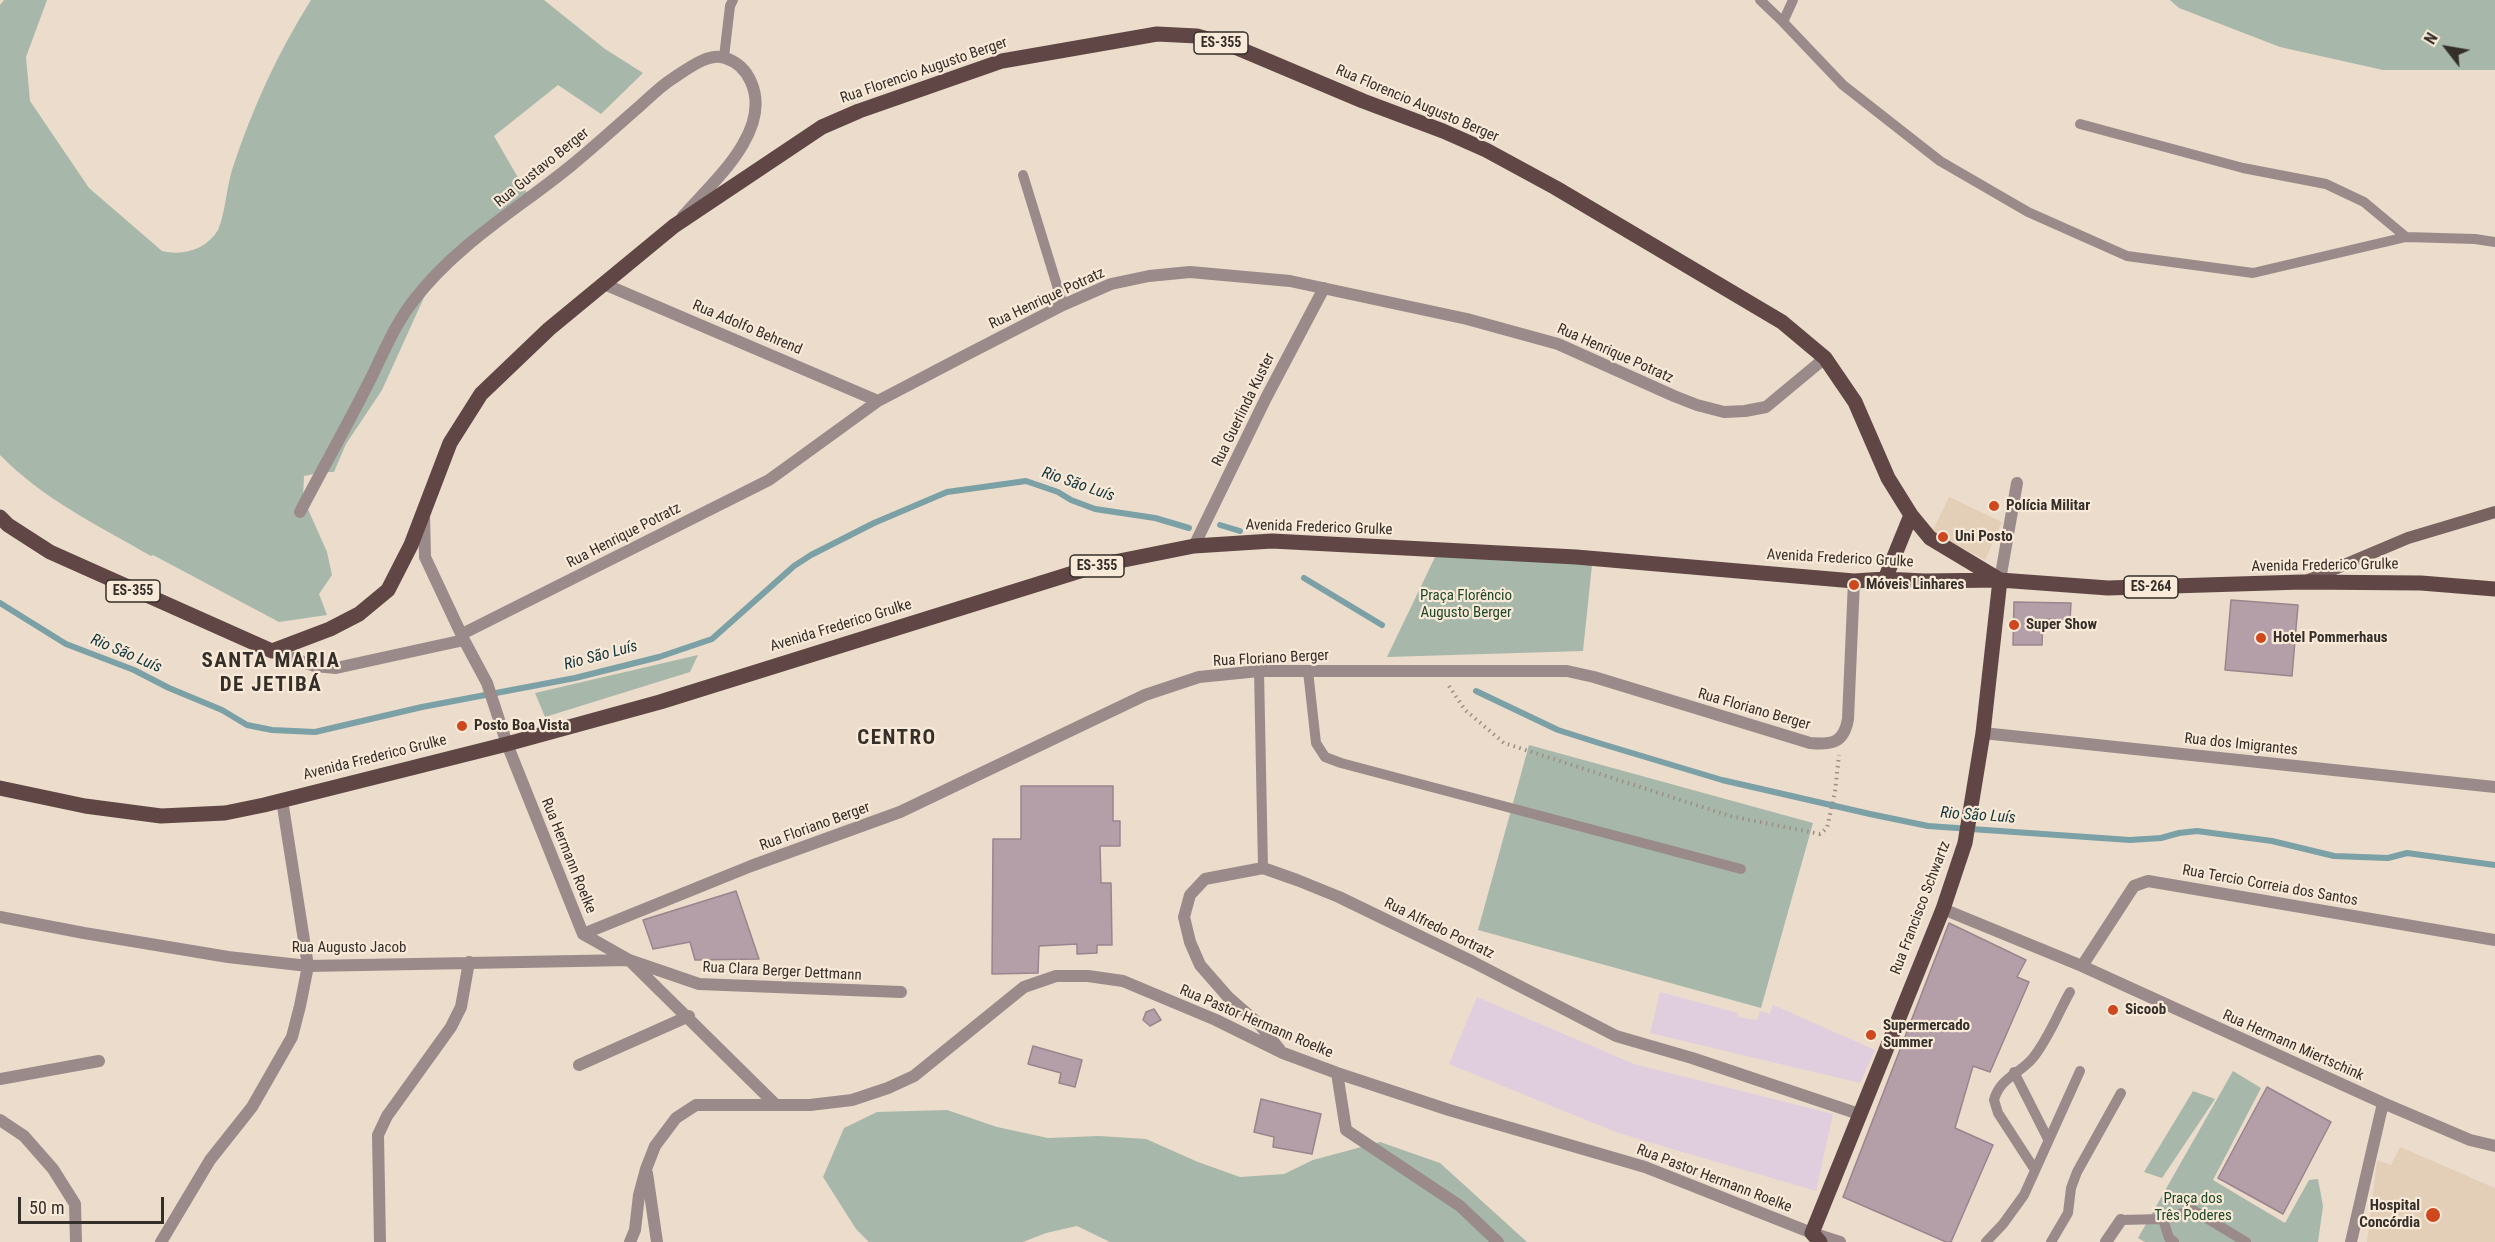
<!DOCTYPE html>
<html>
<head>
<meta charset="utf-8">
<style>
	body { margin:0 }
	#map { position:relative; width:2495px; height:1242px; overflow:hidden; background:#ebdccb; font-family:"Roboto Condensed",sans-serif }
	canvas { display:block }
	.north { position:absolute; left:2417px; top:18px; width:60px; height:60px; -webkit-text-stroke:4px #f9e9d8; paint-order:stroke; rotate:301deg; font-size:16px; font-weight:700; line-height:24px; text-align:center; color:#352f29 }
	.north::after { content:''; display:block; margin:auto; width:21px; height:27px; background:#352f29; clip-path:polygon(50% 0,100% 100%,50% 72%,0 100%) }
	.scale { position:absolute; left:18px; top:1197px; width:146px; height:27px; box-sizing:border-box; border:3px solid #352f29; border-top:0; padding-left:8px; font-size:18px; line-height:21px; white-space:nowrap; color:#352f29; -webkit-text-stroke:4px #f9e9d8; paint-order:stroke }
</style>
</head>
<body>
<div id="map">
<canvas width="2495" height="1242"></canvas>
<div class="north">N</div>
<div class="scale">50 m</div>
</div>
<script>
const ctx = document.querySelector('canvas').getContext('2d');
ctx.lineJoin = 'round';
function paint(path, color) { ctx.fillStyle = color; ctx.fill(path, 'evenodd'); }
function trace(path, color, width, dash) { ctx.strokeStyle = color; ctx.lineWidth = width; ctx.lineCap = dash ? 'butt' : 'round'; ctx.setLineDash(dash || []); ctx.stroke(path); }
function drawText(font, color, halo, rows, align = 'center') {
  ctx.font = font + ' "Roboto Condensed",sans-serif'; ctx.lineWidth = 4.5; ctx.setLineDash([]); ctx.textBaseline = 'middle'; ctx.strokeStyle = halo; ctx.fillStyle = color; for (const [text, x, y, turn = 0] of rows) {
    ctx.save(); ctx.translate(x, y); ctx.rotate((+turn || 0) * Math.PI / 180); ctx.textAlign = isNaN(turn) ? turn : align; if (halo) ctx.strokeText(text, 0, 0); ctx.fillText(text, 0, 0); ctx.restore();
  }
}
paint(new Path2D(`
	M1949 497 2002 522 1985 560 1932 532Z
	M2400 1147 2495 1188V1242H2367L2377 1160 2391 1165Z`), '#e3ceb7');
paint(new Path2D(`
	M1660 992 1738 1013V1017L1757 1020 1760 1011 1770 1014 1773 1005 1875 1050 1860 1083 1650 1033Z
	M1477 997 1634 1064 1833 1114 1816 1191 1618 1133 1449 1064Z`), '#e0cedf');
paint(new Path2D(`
	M4 0H47L26 57 30 101 89 188 162 251C183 256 206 250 218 230 225 215 227 184 233 167 252 109 278 52 311 0H544L605 49 643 73 601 114 558 85 494 136 528 195 481 232 426 293 382 390 346 444 334 472H323L304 476 303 498 327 552 332 575 319 594 327 615 279 622 153 555 151 556C99 526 43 499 0 455V5Z
	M2170 0H2495V70H2383L2280 47 2179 8Z
	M1436 555 1592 565 1583 651 1387 657Z
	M698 655 690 672 545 717 535 693Z
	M1529 745 1813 823 1761 1008 1478 930Z
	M2233 1071 2261 1088 2213 1180 2285 1223 2309 1180 2318 1179 2323 1206 2318 1242H2145L2138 1238Z
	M2193 1091 2215 1099 2162 1178 2144 1172Z
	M947 1110 997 1127 1048 1138 1099 1136 1146 1139 1198 1162 1240 1177 1284 1174 1313 1160 1380 1142 1440 1163 1527 1242H1110L1077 1226 1046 1233 1023 1242H869L856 1229 823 1177 844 1128 877 1112Z`), '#a7b8aa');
trace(new Path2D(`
	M1220 525 1240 531
	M1304 578 1382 625
	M0 603 66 644 134 670 169 688 222 710 247 725 272 730 315 732 422 707 575 678 659 657 712 639 794 566 811 555 874 523 947 492 1026 481 1058 492 1071 500 1095 509 1155 518 1189 528
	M1476 691 1558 730 1602 744 1722 780 1870 814 1928 826 2130 840 2161 838 2179 833 2197 831 2272 841 2334 856 2388 858 2407 853 2495 865`), '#7ba0a5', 6);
const building = new Path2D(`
	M2231 600 2298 605 2292 676 2225 670Z
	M2014 602 2071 603 2070 620 2043 619 2042 645H2013Z
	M1021 786H1113V821H1120V846H1100L1101 883H1111L1112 945H1097V953L1077 954V944L1039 946 1038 973 992 974 993 839H1021Z
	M736 891 759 959 695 960 690 942 653 949 643 920Z
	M1949 923 2026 960 2017 977 2029 982 1990 1072 1973 1066 1955 1128 1993 1145 1951 1242H1946L1843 1197Z
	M1154 1009 1161 1020 1150 1026 1143 1020 1146 1012Z
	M1033 1046 1082 1060 1075 1087 1059 1083 1061 1073 1028 1064Z
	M2267 1087 2331 1122 2283 1214 2218 1178Z
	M1261 1099 1321 1114 1312 1154 1273 1147 1274 1137 1254 1132Z`);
paint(building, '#b49ea7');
trace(building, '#9a858e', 1.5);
trace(new Path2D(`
	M1449 686 1465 710 1504 743 1730 816 1820 834 1827 828 1835 792 1839 755`), '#9b9084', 4, [1.5, 4.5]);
trace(new Path2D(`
	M1760 0 1783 22
	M1793 0 1783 22 1843 85 1940 161 2028 212 2127 256 2253 273 2406 237 2475 239 2495 242
	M724 57 730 6 733 0
	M2080 124 2243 168 2326 184 2364 202 2406 237
	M1023 175 1063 305
	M1259 671 1263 868
	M1308 671 1316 743 1325 757 1341 763 1741 869
	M2014 1072 2048 1139
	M2035 1170 1998 1113 1994 1100C2000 1078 2019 1074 2032 1059 2048 1040 2058 1013 2070 992
	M2163 1219 2193 1210 2246 1242
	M2121 1220 2163 1219 2169 1238 2174 1242
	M1986 1242 2003 1224 2024 1195 2080 1071
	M2051 1242 2068 1213 2071 1188 2077 1172 2121 1093`), '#9a8b8a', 10);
trace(new Path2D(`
	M604 284 878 401
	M300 512C323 468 348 424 370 380 384 352 395 324 414 300 457 244 518 209 572 165 596 145 618 125 641 105 651 96 661 86 672 79 686 70 708 52 725 58 738 62 746 70 751 82 773 131 712 183 683 216
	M424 514 425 557 464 640 487 683 507 744 583 934 629 960 775 1104
	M1194 546 1266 398 1324 288
	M2000 580 2017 483
	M462 634 769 480 878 401 964 356 1063 305 1111 284 1149 276 1190 272 1290 281 1467 319 1558 344 1674 396 1697 405 1724 412 1745 411 1766 407 1825 358
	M272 651 315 666 336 668 464 640
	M1983 733 2495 787
	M1943 909 2082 966 2383 1103 2470 1140 2495 1146
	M0 917 84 933 228 957 308 966 629 960 699 984 901 992
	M583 934 751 866 900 812 1145 695 1199 677 1259 671H1567L1594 677 1810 743C1832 745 1844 743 1848 719L1854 581
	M2082 966 2134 886 2148 881 2495 940
	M1280 1050 1260 1025 1228 997 1200 965 1190 942 1184 917 1190 895 1205 879 1263 868 1297 880 1339 897 1473 962 1616 1036 1692 1058 1859 1114
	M579 1065 689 1016
	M1337 1073 1346 1130 1460 1206 1498 1242
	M0 1079 99 1061
	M0 1120 24 1136 53 1169 75 1204 76 1242
	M647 1173 657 1242
	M161 1242 210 1160 252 1107 292 1037 300 1006 308 966 282 800
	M380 1242 378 1135 387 1116 451 1027 461 1007 469 962
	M630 1242 635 1230 639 1195 646 1169 655 1146 676 1118 696 1105H810L852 1100 888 1088 914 1076 1024 987 1056 976H1088L1123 981 1216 1020 1283 1053 1337 1073 1449 1110 1645 1167 1812 1233 1840 1242
	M2106 1242 2121 1220
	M2351 1242 2383 1103`), '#9a8b8a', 12);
trace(new Path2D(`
	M2306 581 2408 538 2495 512`), '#796361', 12);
trace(new Path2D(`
	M0 517 8 525 50 552 272 651 330 629 359 614 388 590 411 545 450 443 481 394 549 329 674 226 822 127 859 111 1002 61 1157 34 1197 36 1235 47 1363 101 1443 131 1486 150 1556 188 1782 322 1825 358 1855 402 1888 478 1911 515 1930 538 2000 580
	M1885 579 1911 515
	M0 788 85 806 161 816 225 813 264 805 507 744 660 702 1099 565 1194 546 1272 541 1576 557 1854 581 1885 579 1924 581 2000 580 2108 588 2302 582 2421 583 2495 589
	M1820 1242 1812 1233 1943 909 1965 843 1983 733 2000 580`), '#604745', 15);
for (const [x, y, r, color] of [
	[1994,506,6,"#cf471c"],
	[1943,537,6,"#cf471c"],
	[1854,585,6,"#cf471c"],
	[2014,625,6,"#cf471c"],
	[2261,638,6,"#cf471c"],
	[462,726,6,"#cf471c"],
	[2113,1010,6,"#cf471c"],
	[1871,1035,6,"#cf471c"],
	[2433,1215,8,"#cf471c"]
]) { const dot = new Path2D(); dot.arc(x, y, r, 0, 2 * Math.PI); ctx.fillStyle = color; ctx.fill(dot); trace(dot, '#f9e9d8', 2); }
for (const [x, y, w] of [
	[1221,43,54],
	[1097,566,54],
	[2151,587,54],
	[133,591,54]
]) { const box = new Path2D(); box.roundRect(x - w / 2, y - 11, w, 22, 4.5); ctx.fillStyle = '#f9e9d8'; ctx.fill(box); trace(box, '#352f29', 1.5); }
drawText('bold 14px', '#352f29', null, [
	["ES-355",1221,43],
	["ES-355",1097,566],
	["ES-264",2151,587],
	["ES-355",133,591]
]);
drawText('15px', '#352f29', '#f9e9d8', [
	["Rua Florencio Augusto Berger",924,71,-19],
	["Rua Florencio Augusto Berger",1417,104,23],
	["Rua Gustavo Berger",542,168,-39],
	["Rua Henrique Potratz",1047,299,-25],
	["Rua Adolfo Behrend",747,328,23],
	["Rua Henrique Potratz",1615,354,24],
	["Rua Guerlinda Kuster",1244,410,-64],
	["Avenida Frederico Grulke",1319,528,2],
	["Rua Henrique Potratz",624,536,-27],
	["Avenida Frederico Grulke",1840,559,3],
	["Avenida Frederico Grulke",2325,566,-1],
	["Avenida Frederico Grulke",841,626,-17],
	["Rua Floriano Berger",1271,659,-3],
	["Rua Floriano Berger",1754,710,16],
	["Rua dos Imigrantes",2241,745,6],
	["Avenida Frederico Grulke",375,758,-14],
	["Rua Floriano Berger",815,827,-20],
	["Rua Hermann Roelke",568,856,68],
	["Rua Tercio Correia dos Santos",2270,886,10],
	["Rua Francisco Schwartz",1921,908,-69],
	["Rua Alfredo Portratz",1439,929,26],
	["Rua Augusto Jacob",349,948],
	["Rua Clara Berger Dettmann",782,972,3],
	["Rua Pastor Hermann Roelke",1256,1022,23],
	["Rua Hermann Miertschink",2293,1046,24],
	["Rua Pastor Hermann Roelke",1714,1179,21]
]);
drawText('bold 15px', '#352f29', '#f9e9d8', [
	["Polícia Militar",2006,506],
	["Uni Posto",1955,537],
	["Móveis Linhares",1866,585],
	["Super Show",2026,625],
	["Hotel Pommerhaus",2273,638],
	["Posto Boa Vista",474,726],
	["Sicoob",2125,1010],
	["Supermercado",1883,1026],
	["Summer",1883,1043],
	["Hospital",2420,1206,"right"],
	["Concórdia",2420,1223,"right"]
], 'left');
drawText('15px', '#1e4829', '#f9e9d8', [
	["Praça Florêncio",1466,596],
	["Augusto Berger",1466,613],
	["Praça dos",2193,1199],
	["Três Poderes",2193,1216]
]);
drawText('italic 16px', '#11373c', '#f9e9d8', [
	["Rio São Luís",1078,485,19],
	["Rio São Luís",126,654,23],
	["Rio São Luís",601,656,-15],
	["Rio São Luís",1978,816,4]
]);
ctx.letterSpacing = '1.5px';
drawText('bold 21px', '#352f29', '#f9e9d8', [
	["SANTA MARIA",271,662],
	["DE JETIBÁ",271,686],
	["CENTRO",897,739]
]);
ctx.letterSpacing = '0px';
</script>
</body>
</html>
